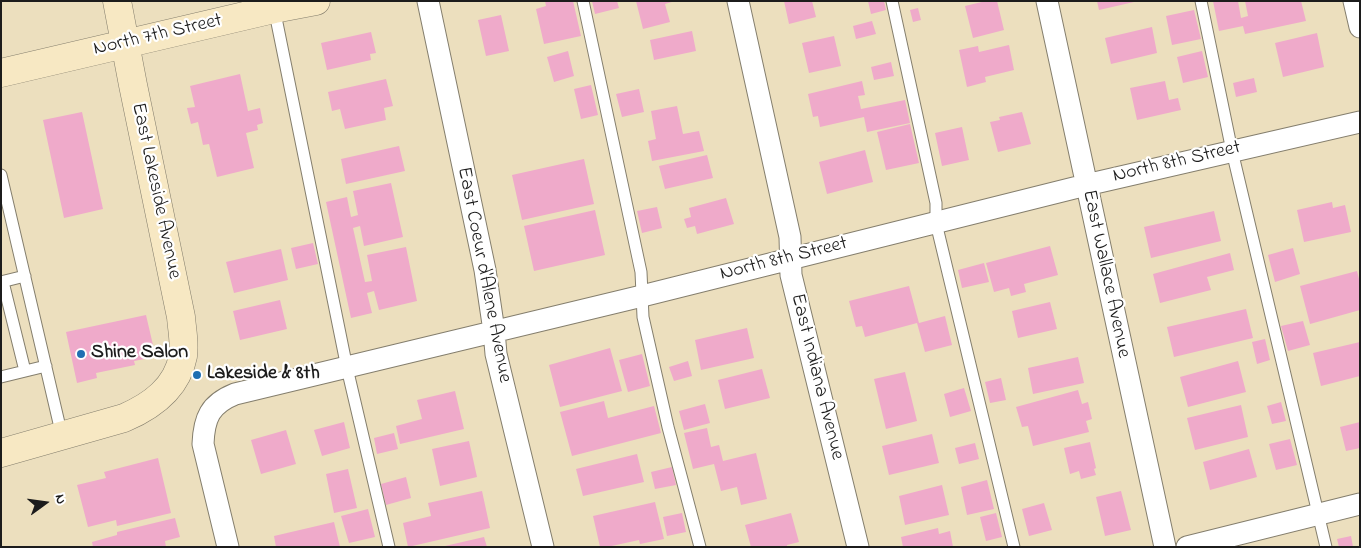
<!DOCTYPE html>
<html>
<head>
<meta charset="utf-8">
<style>
	body { margin:0 }
	#map { position:relative; width:1361px; height:548px; overflow:hidden; background:#ecdfbe; font-family:"Indie Flower",sans-serif }
	canvas { display:block }
	.frame { position:absolute; inset:0; border:2px solid #1c1c1c; pointer-events:none }
	.north { position:absolute; left:20px; top:478px; width:50px; height:50px; -webkit-text-stroke:4px #fff; paint-order:stroke; rotate:76deg; font-size:14px; font-weight:700; line-height:20px; text-align:center; color:#1c1c1c }
	.north::after { content:''; display:block; margin:auto; width:18px; height:22px; background:#1c1c1c; clip-path:polygon(50% 0,100% 100%,50% 72%,0 100%) }
</style>
</head>
<body>
<div id="map">
<canvas width="1361" height="548"></canvas>
<div class="frame"></div>
<div class="north">N</div>
</div>
<script>
const ctx = document.querySelector('canvas').getContext('2d');
ctx.lineJoin = 'round';
function paint(path, color) { ctx.fillStyle = color; ctx.fill(path, 'evenodd'); }
function trace(path, color, width, dash) { ctx.strokeStyle = color; ctx.lineWidth = width; ctx.lineCap = dash ? 'butt' : 'round'; ctx.setLineDash(dash || []); ctx.stroke(path); }
function drawText(font, color, halo, rows, align = 'center') {
  ctx.font = font + ' "Indie Flower",sans-serif'; ctx.lineWidth = 4.5; ctx.setLineDash([]); ctx.textBaseline = 'middle'; ctx.strokeStyle = halo; ctx.fillStyle = color; for (const [text, x, y, turn = 0] of rows) {
    ctx.save(); ctx.translate(x, y); ctx.rotate((+turn || 0) * Math.PI / 180); ctx.textAlign = isNaN(turn) ? turn : align; if (halo) ctx.strokeText(text, 0, 0); ctx.fillText(text, 0, 0); ctx.restore();
  }
}
paint(new Path2D(`
	M545 1H573L581 36 544 44 536 9 546 6Z
	M592 1H617L619 8 595 14Z
	M636 1H675L665 4 670 22 643 29Z
	M784 1H812L816 17 789 24Z
	M868 1H884L886 10 871 14Z
	M986 1H997L1004 30 973 38 965 6Z
	M1097 1H1134V2L1099 10Z
	M1213 1H1238L1241 18 1248 16 1245 1H1301L1306 21 1245 34 1243 26 1219 31Z
	M918 8 921 20 913 22 910 10Z
	M1194 10 1201 39 1172 45 1166 16Z
	M501 15 509 51 486 56 478 20Z
	M872 21 876 34 856 39 853 26Z
	M1152 27 1157 53 1111 64 1105 38Z
	M692 31 696 51 654 60 650 40Z
	M371 32 376 53 370 54 371 60 327 70 321 43Z
	M1317 33 1324 67 1283 77 1275 43Z
	M834 36 841 66 809 73 802 43Z
	M1009 45 1014 70 985 77 986 82 967 87 959 50 978 46 979 52Z
	M568 51 574 76 554 82 547 57Z
	M1202 51 1208 77 1183 83 1177 57Z
	M891 62 894 76 874 80 871 67Z
	M240 74 248 111 260 108 263 123 257 125 258 130 246 133 254 168 217 177 209 144 203 145 198 122 191 124 187 108 195 107 190 86Z
	M1254 78 1257 92 1236 97 1233 83Z
	M386 79 393 106 384 108 386 120 345 129 340 109 332 111 328 92Z
	M862 81 865 95 858 96 861 109 905 100 910 123 867 132 864 117 820 127 818 116 813 117 808 94Z
	M1165 81 1169 100 1178 98 1181 110 1137 120 1130 88Z
	M591 85 598 115 581 119 574 89Z
	M639 89 644 112 622 117 616 94Z
	M677 106 683 134 699 131 704 151 652 161 648 141 656 139 651 111Z
	M82 112 103 209 64 218 43 120Z
	M1022 112 1031 144 998 152 990 122 1000 120 999 117Z
	M910 124 919 163 886 170 877 132Z
	M962 127 969 160 942 166 935 133Z
	M399 146 405 171 346 184 341 159Z
	M865 150 873 182 827 194 819 162Z
	M707 155 713 178 665 189 659 166Z
	M584 159 594 204 522 220 512 175Z
	M391 183 403 237 364 246 360 226 353 228 365 282 372 281 367 255 406 247 417 301 379 310 374 291 367 293 372 313 351 318 326 202 347 197 351 217 358 215 353 191Z
	M726 198 734 224 697 234 695 226 687 228 684 219 691 217 689 208Z
	M1332 202 1333 208 1345 205 1351 232 1304 242 1297 210Z
	M657 207 662 228 642 233 637 211Z
	M595 210 605 255 534 271 524 226Z
	M1214 211 1221 241 1151 258 1144 227Z
	M313 243 318 264 296 269 291 248Z
	M1050 246 1058 275 1024 284 1026 292 1011 296 1009 288 994 292 986 263Z
	M1293 248 1300 274 1275 282 1268 255Z
	M281 249 288 280 234 293 226 262Z
	M1230 253 1234 270 1207 277 1211 290 1160 303 1153 274Z
	M984 263 989 282 962 288 958 270Z
	M1357 271 1360 283V310L1310 324 1300 286Z
	M909 286 919 323 945 316 952 345 925 352 917 323 865 337 862 326 856 327 849 301Z
	M280 300 287 329 240 340 233 311Z
	M1050 302 1057 329 1018 338 1012 311Z
	M1246 309 1253 338 1174 357 1167 327Z
	M146 315 153 345 148 346 150 358 134 361 135 365 96 373 97 378 77 383 66 332Z
	M1303 321 1310 345 1288 351 1281 326Z
	M747 328 754 358 701 370 695 340Z
	M1265 339 1270 360 1257 364 1252 342Z
	M1360 342V376L1321 386 1313 353Z
	M610 348 622 391 560 407 549 365Z
	M642 354 650 386 628 392 619 360Z
	M1078 357 1084 383 1033 394 1028 368Z
	M688 361 692 376 674 381 669 367Z
	M1238 361 1246 392 1188 407 1180 377Z
	M762 369 770 398 725 409 718 380Z
	M905 372 917 421 886 429 874 379Z
	M1001 378 1006 400 990 403 985 382Z
	M964 388 971 411 950 417 944 394Z
	M1078 390 1082 404 1088 402 1092 419 1086 421 1089 432 1033 446 1028 426 1022 427 1016 407Z
	M455 391 464 429 400 444 396 426 422 419 417 400Z
	M604 401 608 418 654 406 661 433 572 456 560 412Z
	M1281 402 1286 421 1272 424 1267 406Z
	M705 404 710 423 684 430 679 411Z
	M1241 405 1248 437 1195 450 1187 418Z
	M344 422 350 448 322 456 314 430Z
	M1360 422V448L1346 451 1340 427Z
	M707 428 711 447 719 445 723 461 756 453 767 499 741 505 737 487 721 491 714 464 693 469 684 433Z
	M286 430 296 464 261 474 251 440Z
	M394 433 398 449 377 454 374 438Z
	M932 434 939 463 889 475 882 446Z
	M1290 439 1297 465 1276 470 1269 444Z
	M469 441 477 477 440 486 432 449Z
	M1090 442 1096 468 1094 469 1096 475 1081 479 1079 471 1070 474 1064 448Z
	M975 443 979 459 959 464 955 448Z
	M1249 449 1257 477 1210 490 1203 462Z
	M637 454 644 482 583 496 576 469Z
	M158 458 171 513 117 526 116 520 88 527 77 485 106 478 104 472Z
	M672 467 676 485 655 489 651 472Z
	M348 469 357 508 334 513 326 474Z
	M406 477 411 498 386 505 381 484Z
	M987 480 994 509 967 515 961 487Z
	M942 485 949 515 905 525 899 496Z
	M482 491 490 528 408 547 403 523 431 516 428 503Z
	M1121 491 1131 530 1105 536 1096 497Z
	M655 502 664 539 640 544 639 540 607 547H600L593 516Z
	M1044 503 1052 530 1029 536 1022 509Z
	M368 509 375 537 349 543 341 516Z
	M682 513 686 532 667 536 663 517Z
	M791 513 799 542 787 545V547H751L745 525Z
	M996 513 1002 537 986 541 980 517Z
	M175 518 180 537 165 541 166 547H93L92 542 117 535V532Z
	M334 522 340 547H276L274 536Z
	M938 528 939 534 950 531 953 547H903L901 537Z
	M1351 536 1353 547H1339L1337 539Z
	M484 537 487 547H445V546Z`), '#efaaca');
const lane = new Path2D(`
	M583 1 641 272 643 317 668 427 700 547
	M892 1 936 203V223L1014 547
	M1201 1 1232 151 1326 547
	M274 8 347 368 389 547
	M1 175 62 436
	M1 282 25 276
	M3 282 25 371
	M1 377 46 366`);
const street = new Path2D(`
	M428 1 485 270 494 331 496 354 543 547
	M738 1 790 237 791 275 858 547
	M1047 1 1165 547
	M1354 1 1360 27
	M228 547 203 444C204 418 210 404 235 394L642 296 1086 185 1360 122
	M1187 547 1360 504`);
const secondary = new Path2D(`
	M1 73 274 9 316 1
	M1 453 124 418C152 406 177 388 183 356 185 343 182 330 181 317L133 85 117 1`);
trace(lane, '#847e6d', 13);
trace(street, '#847e6d', 23);
trace(secondary, '#847e6d', 29);
trace(lane, '#fff', 11);
trace(street, '#fff', 21);
trace(secondary, '#f7e8c3', 28);
for (const [x, y, r, color] of [
	[81,354,5,"#1f6fb2"],
	[197,375,5,"#1f6fb2"]
]) { const dot = new Path2D(); dot.arc(x, y, r, 0, 2 * Math.PI); ctx.fillStyle = color; ctx.fill(dot); trace(dot, '#fff', 2); }
drawText('20px', '#1c1c1c', '#fff', [
	["North 7th Street",158,36,-13],
	["North 8th Street",1177,163,-13],
	["East Lakeside Avenue",155,191,78],
	["North 8th Street",784,260,-14],
	["East Wallace Avenue",1105,274,78],
	["East Coeur d'Alene Avenue",483,275,79],
	["East Indiana Avenue",816,377,76]
]);
drawText('bold 20px', '#1c1c1c', '#fff', [
	["Shine Salon",91,354],
	["Lakeside & 8th",207,375]
], 'left');
</script>
</body>
</html>
